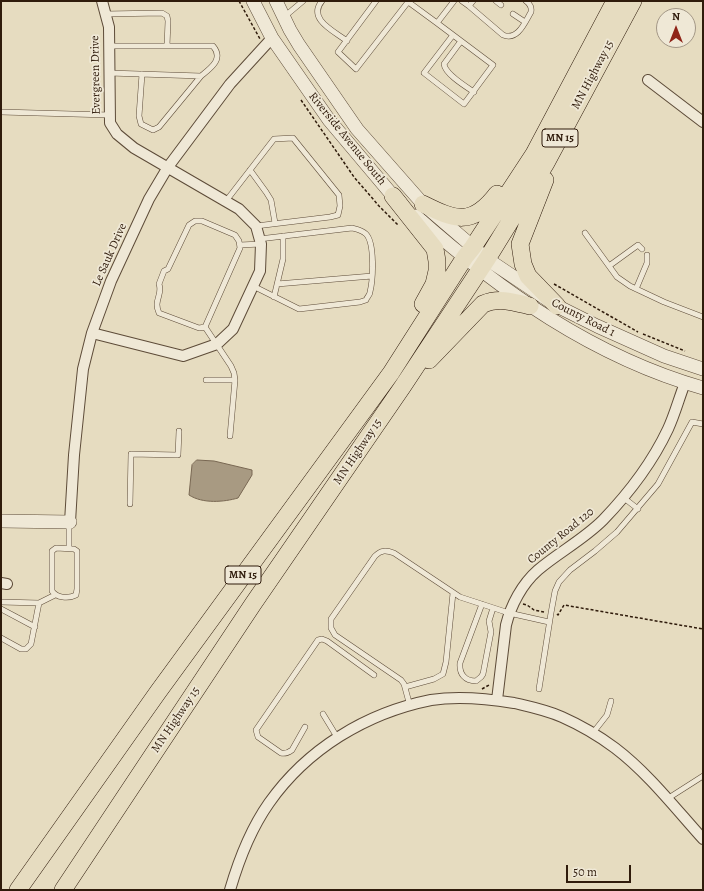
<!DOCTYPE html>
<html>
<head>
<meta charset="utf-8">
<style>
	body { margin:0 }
	#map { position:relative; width:704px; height:891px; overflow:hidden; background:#e6dcc0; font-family:Alegreya,serif }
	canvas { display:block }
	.frame { position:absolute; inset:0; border:2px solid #2f1b0b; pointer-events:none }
	.north { position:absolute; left:656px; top:8px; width:40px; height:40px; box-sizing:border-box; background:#efe8d6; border:1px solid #a29685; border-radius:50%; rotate:0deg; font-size:11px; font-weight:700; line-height:16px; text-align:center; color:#2f1b0b }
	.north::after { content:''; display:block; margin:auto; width:14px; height:18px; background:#8f2418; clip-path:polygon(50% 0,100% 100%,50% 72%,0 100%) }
	.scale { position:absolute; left:566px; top:865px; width:65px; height:18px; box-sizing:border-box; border:2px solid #2f1b0b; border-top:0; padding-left:5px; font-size:12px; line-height:14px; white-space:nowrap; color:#2f1b0b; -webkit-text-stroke:3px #efe8d6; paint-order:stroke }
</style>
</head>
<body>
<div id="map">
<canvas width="704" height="891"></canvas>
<div class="frame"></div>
<div class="north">N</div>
<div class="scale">50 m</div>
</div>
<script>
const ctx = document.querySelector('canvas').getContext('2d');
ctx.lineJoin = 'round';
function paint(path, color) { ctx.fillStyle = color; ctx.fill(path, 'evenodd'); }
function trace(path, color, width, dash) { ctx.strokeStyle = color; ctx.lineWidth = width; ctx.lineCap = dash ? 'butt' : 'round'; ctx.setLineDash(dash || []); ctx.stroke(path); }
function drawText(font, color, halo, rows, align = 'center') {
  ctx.font = font + ' Alegreya,serif'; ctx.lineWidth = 3.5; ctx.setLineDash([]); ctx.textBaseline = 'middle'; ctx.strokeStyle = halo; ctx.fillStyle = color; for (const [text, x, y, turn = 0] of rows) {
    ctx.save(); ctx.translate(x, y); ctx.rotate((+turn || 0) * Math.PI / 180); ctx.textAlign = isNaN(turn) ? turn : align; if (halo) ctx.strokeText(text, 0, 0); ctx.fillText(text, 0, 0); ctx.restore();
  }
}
const water = new Path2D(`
	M197 460 214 461 252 470V475L238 498C224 502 203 504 189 495L192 465Z`);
paint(water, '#a89a82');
trace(water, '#786752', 1);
const service = new Path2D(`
	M322 1C307 19 334 31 347 41
	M376 1 338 52 356 69 408 2
	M407 1 437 23
	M462 1 469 6 473 1
	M496 1 501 5
	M469 6 503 35C518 41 525 22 531 12 532 7 530 4 526 1
	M106 14 162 13 167 16 168 21 167 46
	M513 14 525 22
	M284 17 303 1
	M453 35 424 73 464 104 493 65 437 23 454 1
	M461 41 444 64C445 74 465 86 474 92
	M109 46H213C224 59 211 68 201 76L109 73
	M142 74 139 116 141 124 153 130 159 127 201 76
	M1 112 109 115
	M250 170 266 192 271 200 275 223
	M226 201 274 139 293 138 339 195 340 206 338 215 330 217 256 226
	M585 233 617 277 630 286 664 302 703 317
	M240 245 261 244
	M609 266 638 245 642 249
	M277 284 372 276
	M253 286 299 309 360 302 366 300C367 297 370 295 370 292 373 280 375 243 366 234 362 230 356 229 352 228L259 239
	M636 289 647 263V255
	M274 297 283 259V236
	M205 327 240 248 239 241 235 235 202 221H195L189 225 168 269 164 271 159 284C163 295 153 300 159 313L199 328 205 327 231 366 234 373 235 380 230 436
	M206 380H235
	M624 498 638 509
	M130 504 131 454 178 455 179 431
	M56 548 74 549 77 551V589L76 595C68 599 57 598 52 591V551Z
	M69 548V523
	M1 602 39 603 55 595
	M482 604 460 663C459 674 465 681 476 681L481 677 483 674 491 632 489 621 493 608
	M1 609 35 627
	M1 638 21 649H26L31 644 39 603
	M405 687 434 679 443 674 446 662 453 593
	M539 689 551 613 555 591 559 582 570 570 595 551 617 532 658 484 692 422 703 424
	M410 706 404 684 401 680 335 635 331 628V619L375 556C381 550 386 550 394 553L460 597 509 613 549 622
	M323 714 337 737
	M305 727 292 750C288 753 285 754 281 753L258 737 256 730 318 640 322 639 327 641 374 675
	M592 734 607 715 611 701
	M667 799 703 776`);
const minor = new Path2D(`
	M648 80 703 122
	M92 333 183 356 217 344 233 329 260 271 261 244 256 226 239 209 134 148 117 134 110 123 109 27 102 1
	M70 522 74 455 83 369 92 333 111 281 149 199 168 167 230 84 272 38
	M1 583 7 584
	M497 700 506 625C511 605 522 584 538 570 559 552 583 540 603 520 629 493 652 463 668 429 675 414 679 398 685 383
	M230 890C239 859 250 830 269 803 307 749 366 713 431 700 456 696 490 699 514 703 531 707 546 710 562 717 580 725 599 736 615 748 648 773 675 808 703 839`);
const tertiary = new Path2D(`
	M253 1 272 38 329 120 393 196 400 202
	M276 1 290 30 299 45 357 129 423 204 487 259 557 306 597 326 664 356 703 369
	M416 216C500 291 594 357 703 388
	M1 521 70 522`);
const trunk = new Path2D(`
	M545 180 520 244 523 264 528 276 557 306
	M393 196 435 249 437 261V271L434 284 423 304
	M423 204C455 220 472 227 497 194
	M429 360 483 304C499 297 514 302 530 306
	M18 890 158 692 391 373 465 257 473 247 534 154 615 1
	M63 890 253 604 403 386 487 259 546 163 633 1`);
trace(service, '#5d4b38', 6);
trace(minor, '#5d4b38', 12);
trace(tertiary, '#5d4b38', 14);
trace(trunk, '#2f1b0b', 18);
trace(new Path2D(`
	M239 1 260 39
	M301 100 354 177 379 206 399 226
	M554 284 638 332
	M643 334 685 351
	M523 604 527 605 534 610 544 612
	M557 614 558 615 564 605 703 629
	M482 689 489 685`), '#2f1b0b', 1.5, [3, 2]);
trace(service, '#efe8d6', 5);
trace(minor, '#efe8d6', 10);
trace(tertiary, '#efe8d6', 13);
trace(trunk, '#e6dcc0', 17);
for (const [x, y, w] of [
	[560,138,36],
	[243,575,36]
]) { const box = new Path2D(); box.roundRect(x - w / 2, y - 9, w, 18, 3); ctx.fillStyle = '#efe8d6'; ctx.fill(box); trace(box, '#2f1b0b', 1); }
drawText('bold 11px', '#2f1b0b', null, [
	["MN 15",560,138],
	["MN 15",243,575]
]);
drawText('12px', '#2f1b0b', '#efe8d6', [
	["Evergreen Drive",96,75,-91],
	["MN Highway 15",593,75,-62],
	["Riverside Avenue South",347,139,51],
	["Le Sauk Drive",110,255,-66],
	["County Road 1",583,318,27],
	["MN Highway 15",358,452,-56],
	["County Road 120",561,536,-39],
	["MN Highway 15",176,720,-56]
]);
</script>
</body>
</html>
